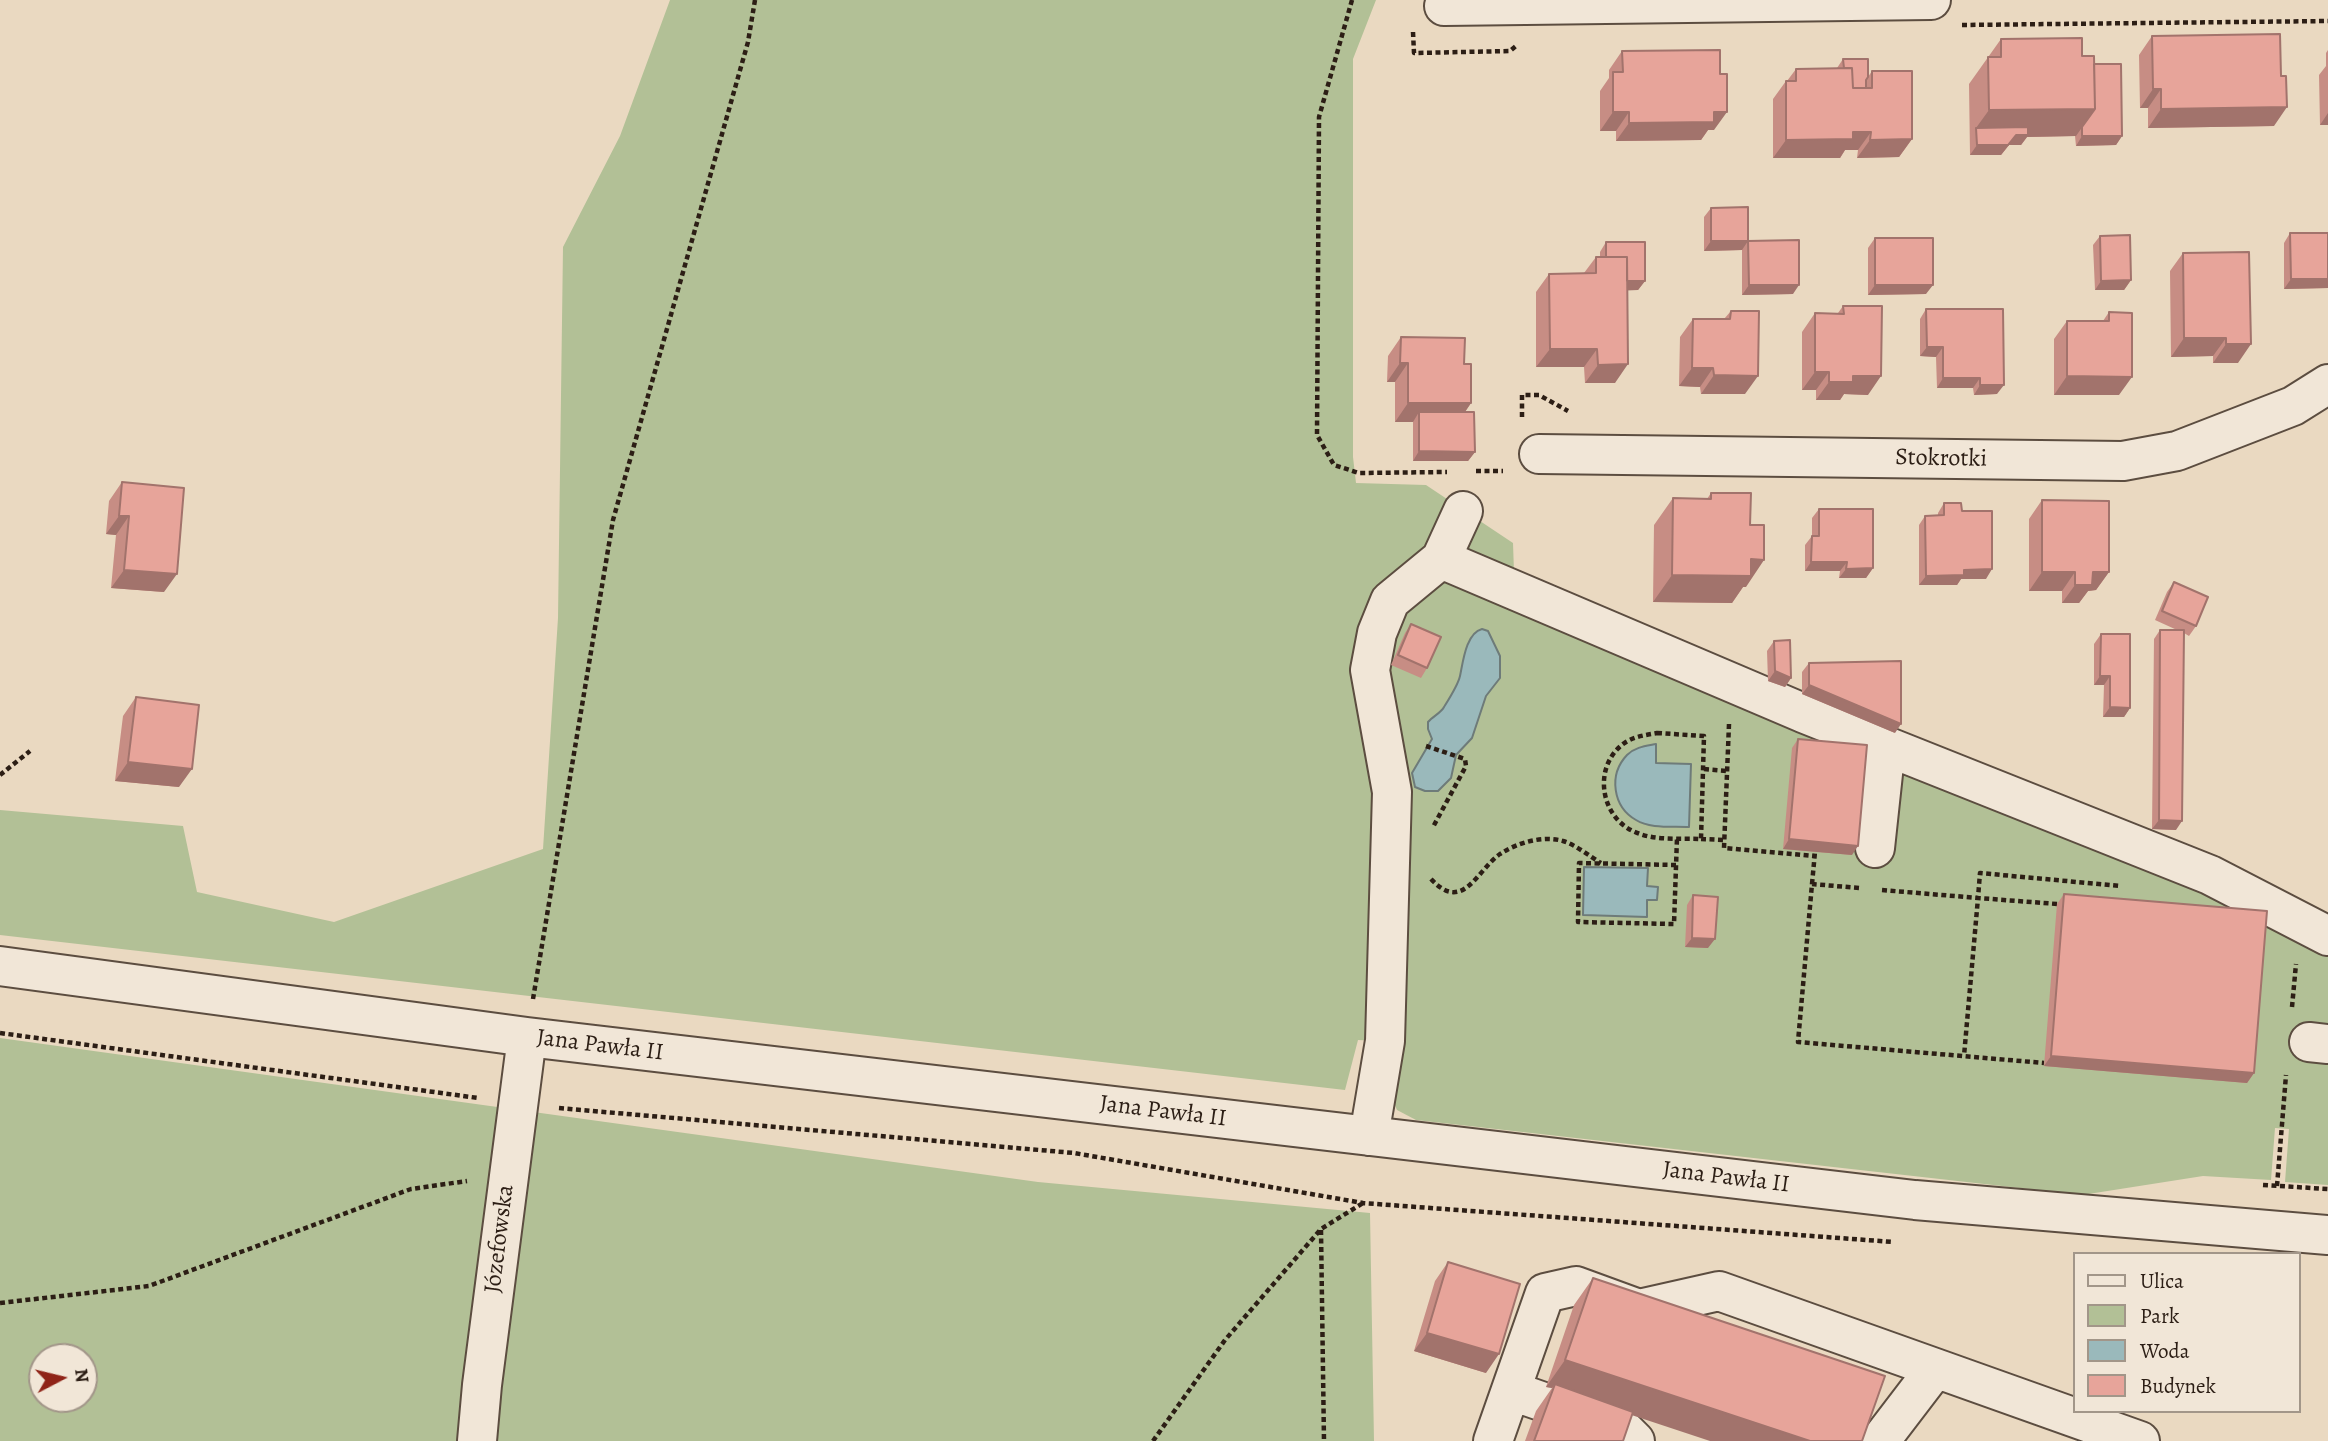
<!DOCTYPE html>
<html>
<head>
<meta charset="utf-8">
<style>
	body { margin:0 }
	#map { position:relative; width:2328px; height:1441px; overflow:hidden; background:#ead9c1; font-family:Alegreya,serif }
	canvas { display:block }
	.legend { position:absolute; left:2073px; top:1252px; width:228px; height:161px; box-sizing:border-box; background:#f1e6d7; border:2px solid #a29689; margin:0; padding:9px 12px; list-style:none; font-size:21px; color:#2c1e15 }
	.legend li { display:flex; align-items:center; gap:14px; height:35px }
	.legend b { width:35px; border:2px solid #a29689 }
	.north { position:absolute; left:28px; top:1343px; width:70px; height:70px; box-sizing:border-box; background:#f1e6d7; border:2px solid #a29689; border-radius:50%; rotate:83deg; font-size:19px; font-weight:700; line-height:28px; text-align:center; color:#2c1e15 }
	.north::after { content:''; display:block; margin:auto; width:24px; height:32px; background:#8f2418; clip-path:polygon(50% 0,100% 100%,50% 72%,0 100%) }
</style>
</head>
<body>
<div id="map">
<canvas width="2328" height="1441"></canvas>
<ul class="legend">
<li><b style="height:9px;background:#f1e6d7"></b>Ulica</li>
<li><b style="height:19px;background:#b2c096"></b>Park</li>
<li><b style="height:19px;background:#9ab9bb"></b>Woda</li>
<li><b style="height:19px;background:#e7a49a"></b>Budynek</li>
</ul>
<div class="north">N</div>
</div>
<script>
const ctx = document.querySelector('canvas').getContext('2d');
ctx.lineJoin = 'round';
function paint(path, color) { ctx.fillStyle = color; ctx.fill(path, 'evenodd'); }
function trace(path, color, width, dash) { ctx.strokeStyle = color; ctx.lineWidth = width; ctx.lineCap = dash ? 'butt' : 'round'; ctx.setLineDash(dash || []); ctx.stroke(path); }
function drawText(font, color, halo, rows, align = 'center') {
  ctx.font = font + ' Alegreya,serif'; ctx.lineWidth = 5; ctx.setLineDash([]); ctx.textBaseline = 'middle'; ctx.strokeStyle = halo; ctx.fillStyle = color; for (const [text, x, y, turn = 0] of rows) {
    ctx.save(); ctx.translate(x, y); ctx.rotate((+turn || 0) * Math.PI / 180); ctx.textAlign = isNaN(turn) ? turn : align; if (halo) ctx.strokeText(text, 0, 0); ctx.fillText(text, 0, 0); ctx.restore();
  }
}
paint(new Path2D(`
	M670 0H1376L1353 59V457L1356 483 1426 485 1513 543 1514 572 2328 914V1185L2285 1182 2289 1129 2275 1128 2271 1180 2203 1176 2082 1195 1416 1120 1397 1110 1389 1092 1398 1042 1358 1040 1345 1090 0 935V810L183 826 197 892 334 922 543 849 558 618 563 247 620 136Z
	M0 1038 1038 1182 1370 1213 1374 1441H0ZM42 1357H84V1399H42Z`), '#b2c096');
const water = new Path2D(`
	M1482 629 1488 631 1500 656V678L1486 696 1472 738 1456 755 1451 778 1438 791H1425L1415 787 1412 773 1432 739 1428 729V722C1433 716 1441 713 1444 707 1449 699 1458 685 1460 676 1463 662 1466 633 1482 629Z
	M1656 744V763L1691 764 1689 827C1673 826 1650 829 1636 820 1613 807 1608 775 1627 755 1635 747 1646 746 1656 744Z
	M1584 867 1648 868 1647 886 1658 887 1657 900H1647V917L1583 915Z`);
paint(water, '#9ab9bb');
trace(water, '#6e7b79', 2);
const minor = new Path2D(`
	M1444 6 1931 0
	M1539 454 2123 461 2177 451 2293 406 2328 384
	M1441 559 1463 511
	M1875 848 1886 746
	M0 966 527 1037 1915 1200 2328 1235
	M2309 1042 2328 1044
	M1369 1136 1385 1041 1392 792 1370 670 1377 633 1390 601 1441 559 1803 713 2210 875 2328 936
	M1512 1391 1624 1430 1635 1441
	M477 1441 482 1385 527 1037
	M1493 1441 1545 1293 1576 1286 1639 1309 1719 1291 2140 1441
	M1880 1441 1935 1369`);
trace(minor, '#5c4d40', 42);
trace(new Path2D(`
	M1352 0 1319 117 1317 435 1334 465 1359 473 1447 472
	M1962 25 2328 21
	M1413 32 1414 53 1510 51 1516 46
	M1522 417V395H1539L1568 411
	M1476 471H1503
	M1729 724 1724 848 1815 856
	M1657 733 1704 736 1701 839C1680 838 1654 841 1635 832 1599 817 1592 764 1626 742 1636 736 1646 735 1657 733Z
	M1426 746 1465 759 1466 766 1433 827
	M1704 769 1727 771
	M0 775 30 751
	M1701 839 1724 840
	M1676 865 1579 863 1578 922 1674 924 1677 838
	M1431 879C1463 914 1477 870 1500 854 1517 843 1542 835 1563 841 1576 845 1589 856 1601 863
	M1812 884 1815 852
	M1859 888 1812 884 1798 1042 2044 1063
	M1882 890 1978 898 1964 1056
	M2057 904 1978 898 1980 873 2120 886
	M533 999 613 520 748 42 755 0
	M2292 1007 2296 964
	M0 1033 478 1098
	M559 1108 1074 1153 1363 1203 1894 1242
	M2263 1185 2328 1189
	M2277 1186 2286 1075
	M1321 1230 1324 1441
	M0 1303 149 1286 411 1189 467 1181
	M1153 1441 1225 1340 1321 1229 1363 1203`), '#2c1e15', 4.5, [5, 3.5]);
trace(minor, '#f1e6d7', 38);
paint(new Path2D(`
	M2152 36 2274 126 2148 128V108H2140L2139 55Z
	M2001 39 2082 56 2094 64 2122 136 2116 145 2076 146 2075 136 2027 137 2021 145H2009L2001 155H1970L1969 84Z
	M2328 50V125H2320L2319 75 2326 66V53Z
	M1622 51 1714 130H1708L1701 140 1616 141V131H1600V91L1609 78V70Z
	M1843 59 1868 77 1872 71 1912 139 1899 157 1857 158 1858 150H1845L1840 158H1773V99L1786 81H1787L1796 69 1837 68Z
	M1711 208 1748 241 1793 294 1742 295V250L1704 251V217Z
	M2290 233H2328V288L2284 289V243Z
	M2100 236 2131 280 2124 290H2095L2093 245Z
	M1875 238 1926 294 1868 295V248Z
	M1606 242 1645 281 1638 290H1627L1615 383H1585L1584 367H1536V292L1549 274 1584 273 1596 257H1600V252Z
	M2183 253 2238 363H2213V356L2171 357 2170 271Z
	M1843 306 1868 395 1844 394 1840 400H1816V390H1802V332L1815 313H1838Z
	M1926 309 1997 394 1974 395 1973 388H1937L1936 357 1920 356V319Z
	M1731 311 1745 394H1701L1700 387 1679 386 1680 337 1693 319H1724Z
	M2109 312 2119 395H2054V339L2067 321H2103Z
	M1401 337 1464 364 1471 403 1465 412 1475 452 1468 461H1413V422H1395V382H1387L1388 356Z
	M122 482 164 592 111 588 116 535 106 534 109 501Z
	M1711 493 1746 587H1743L1732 603 1653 602 1654 525 1673 498 1707 499Z
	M2042 500 2109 572 2096 590 2088 591 2079 603H2062V591H2029V519Z
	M1944 503 1962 511 1986 579H1961L1957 585H1919V525L1925 516H1938V513Z
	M1819 509 1873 568 1866 578H1839L1840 571H1805V545L1812 536V518Z
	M2174 582 2196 626 2189 636 2184 633 2176 830 2152 829 2154 639 2160 630H2177L2155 620 2167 592Z
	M1411 624 1427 668 1421 678 1391 665 1405 633Z
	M2101 634 2130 708 2124 717H2103L2104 685H2094V644Z
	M1774 641 1791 678 1785 687 1768 681 1767 651Z
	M1809 663 1895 733 1802 694V672Z
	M136 697 179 787 115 781 123 716Z
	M1798 739 1852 855 1783 849 1792 748Z
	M2064 894 2254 1073 2247 1083 2044 1066 2057 904Z
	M1693 895 1708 948 1685 947 1687 905Z
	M1448 1262 1486 1373 1414 1351 1435 1281Z
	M1593 1278 1632 1415 1623 1441H1525L1536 1411 1552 1388 1546 1387 1574 1305Z`), '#c78d84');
paint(new Path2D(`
	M2153 89H2161L2148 108H2140Z
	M2287 107 2274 126 2148 128 2161 109Z
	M2095 109 2076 136 2027 137 2021 145H2009L2001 155H1970L1977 145 1976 128 1989 110Z
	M1613 112H1629L1616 131H1600Z
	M1714 112H1727L1714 130H1708L1701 140 1616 141 1629 123Z
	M2328 113V125H2320Z
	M1853 132H1871L1858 150H1845L1840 158H1773L1786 140Z
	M2082 136H2122L2116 145 2076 146Z
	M1912 139 1899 157 1857 158 1870 140Z
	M1711 241H1748L1742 250 1704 251Z
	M2291 279H2328V288L2284 289Z
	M2131 280 2124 290H2095L2101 281Z
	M1621 281H1645L1638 290 1614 291Z
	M1749 285H1799L1793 294 1742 295Z
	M1875 285H1933L1926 294 1868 295Z
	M2184 338H2226L2213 356 2171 357Z
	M2226 344H2251L2238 363H2213Z
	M1927 347H1943L1936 357 1920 356Z
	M1550 349H1597L1584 367H1536Z
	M1400 363H1408L1395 382H1387Z
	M1628 364 1615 383H1585L1598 365Z
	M1692 368H1713L1700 387 1679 386Z
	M1815 372H1829L1816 390H1802Z
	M1714 375 1758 376 1745 394H1701Z
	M1853 376H1881L1868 395 1844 394 1840 400H1816L1829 382Z
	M2067 376 2132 377 2119 395H2054Z
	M1943 378H1980L1973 388H1937Z
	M1980 385H2004L1997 394 1974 395Z
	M1408 403H1471L1458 422 1419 412 1413 422H1395Z
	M1419 451 1475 452 1468 461H1413Z
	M119 516H129L116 535 106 534Z
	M1751 559 1764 560 1746 587H1743L1732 603 1653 602 1672 575Z
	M1811 562H1847L1840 571H1805Z
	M1873 568 1866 578H1839L1846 569Z
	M1992 569 1986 579H1961L1957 585H1919L1926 576 1964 570Z
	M124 570 177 574 164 592 111 588Z
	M2042 572H2075L2062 591H2029Z
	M2093 572H2109L2096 590 2088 591 2079 603H2062L2075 585Z
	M1775 671 1791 678 1785 687 1768 681Z
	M2100 676H2110L2104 685H2094Z
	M1809 685 1901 724 1895 733 1802 694Z
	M2110 707 2130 708 2124 717H2103Z
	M128 762 192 769 179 787 115 781Z
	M2159 820 2182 821 2176 830 2152 829Z
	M1789 839 1858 846 1852 855 1783 849Z
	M1692 938 1715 939 1708 948 1685 947Z
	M2051 1056 2254 1073 2247 1083 2044 1066Z
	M1427 1333 1499 1354 1486 1373 1414 1351Z
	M1565 1360 1810 1441H1710L1553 1389 1555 1384 1552 1388 1546 1387Z`), '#a2736c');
const building = new Path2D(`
	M2280 34 2281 76H2286L2287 107 2161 109V89H2153L2152 36Z
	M2082 38V56H2094L2095 109 1989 110 1988 57H2001V39Z
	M1720 50V74H1727V112H1714V122L1629 123V112H1613V72H1623L1622 51Z
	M1843 59H1868V77L1866 80V88H1853L1852 68H1844Z
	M2094 64H2121L2122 136H2082V127L2095 109Z
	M1852 68 1853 88H1872V71H1912V139L1870 140 1871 132H1853V139L1786 140V81H1796V69Z
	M2028 127V135H2016L2008 145H1977L1976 128Z
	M1748 207V241H1711V208Z
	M2290 233H2328V279H2291Z
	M2130 235 2131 280 2101 281 2100 236Z
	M1875 238H1933V285H1875Z
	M1799 240V285H1749L1748 241Z
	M1606 242H1645V281H1627V257H1606Z
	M2249 252 2251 344H2226V338H2184L2183 253Z
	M1596 257H1627L1628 364 1598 365 1597 349H1550L1549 274 1596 273Z
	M1843 306H1882L1881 376H1853V382H1829V372H1815V313L1844 314Z
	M1926 309H2003L2004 385H1980V378H1943V347H1927Z
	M1731 311H1759L1758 376 1714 375 1713 368H1692L1693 319H1730Z
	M2109 312 2132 313V377L2067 376V321H2109Z
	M1401 337 1465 338 1464 364H1471V403H1408V363H1400Z
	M1419 412H1474L1475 452 1419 451Z
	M122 482 184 488 177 574 124 570 129 516H119Z
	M1711 493H1751L1750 525H1764V560L1751 559V576L1672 575 1673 498 1711 499Z
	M2042 500 2109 501V572H2093L2092 585H2075V572H2042Z
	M1944 503H1961L1962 511H1992V569L1964 570V575L1926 576 1925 516 1944 515Z
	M1819 509H1873V568L1846 569 1847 562H1811L1812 536H1819Z
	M2174 582 2208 597 2196 626 2162 611Z
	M1411 624 1441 637 1427 668 1398 655Z
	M2160 630H2184L2182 821 2159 820Z
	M2101 634H2130V708L2110 707V676H2100Z
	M1790 640 1791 678 1775 671 1774 641Z
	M1901 661V724L1809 685V663Z
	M136 697 199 705 192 769 128 762Z
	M1798 739 1867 745 1858 846 1789 839Z
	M2064 894 2267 911 2254 1073 2051 1056Z
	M1693 895 1718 897 1715 939 1692 938Z
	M1448 1262 1520 1284 1499 1354 1427 1333Z
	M1593 1278 1885 1376 1862 1441H1810L1565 1360Z
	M1555 1384 1633 1412 1623 1441H1534Z`);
paint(building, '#e7a49a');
trace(building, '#a2736c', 2);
drawText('24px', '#2c1e15', '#f1e6d7', [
	["Stokrotki",1941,459,1],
	["Jana Pawła II",600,1046,7],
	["Jana Pawła II",1163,1112,7],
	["Jana Pawła II",1726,1178,7],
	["Józefowska",500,1239,-83]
]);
</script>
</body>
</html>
